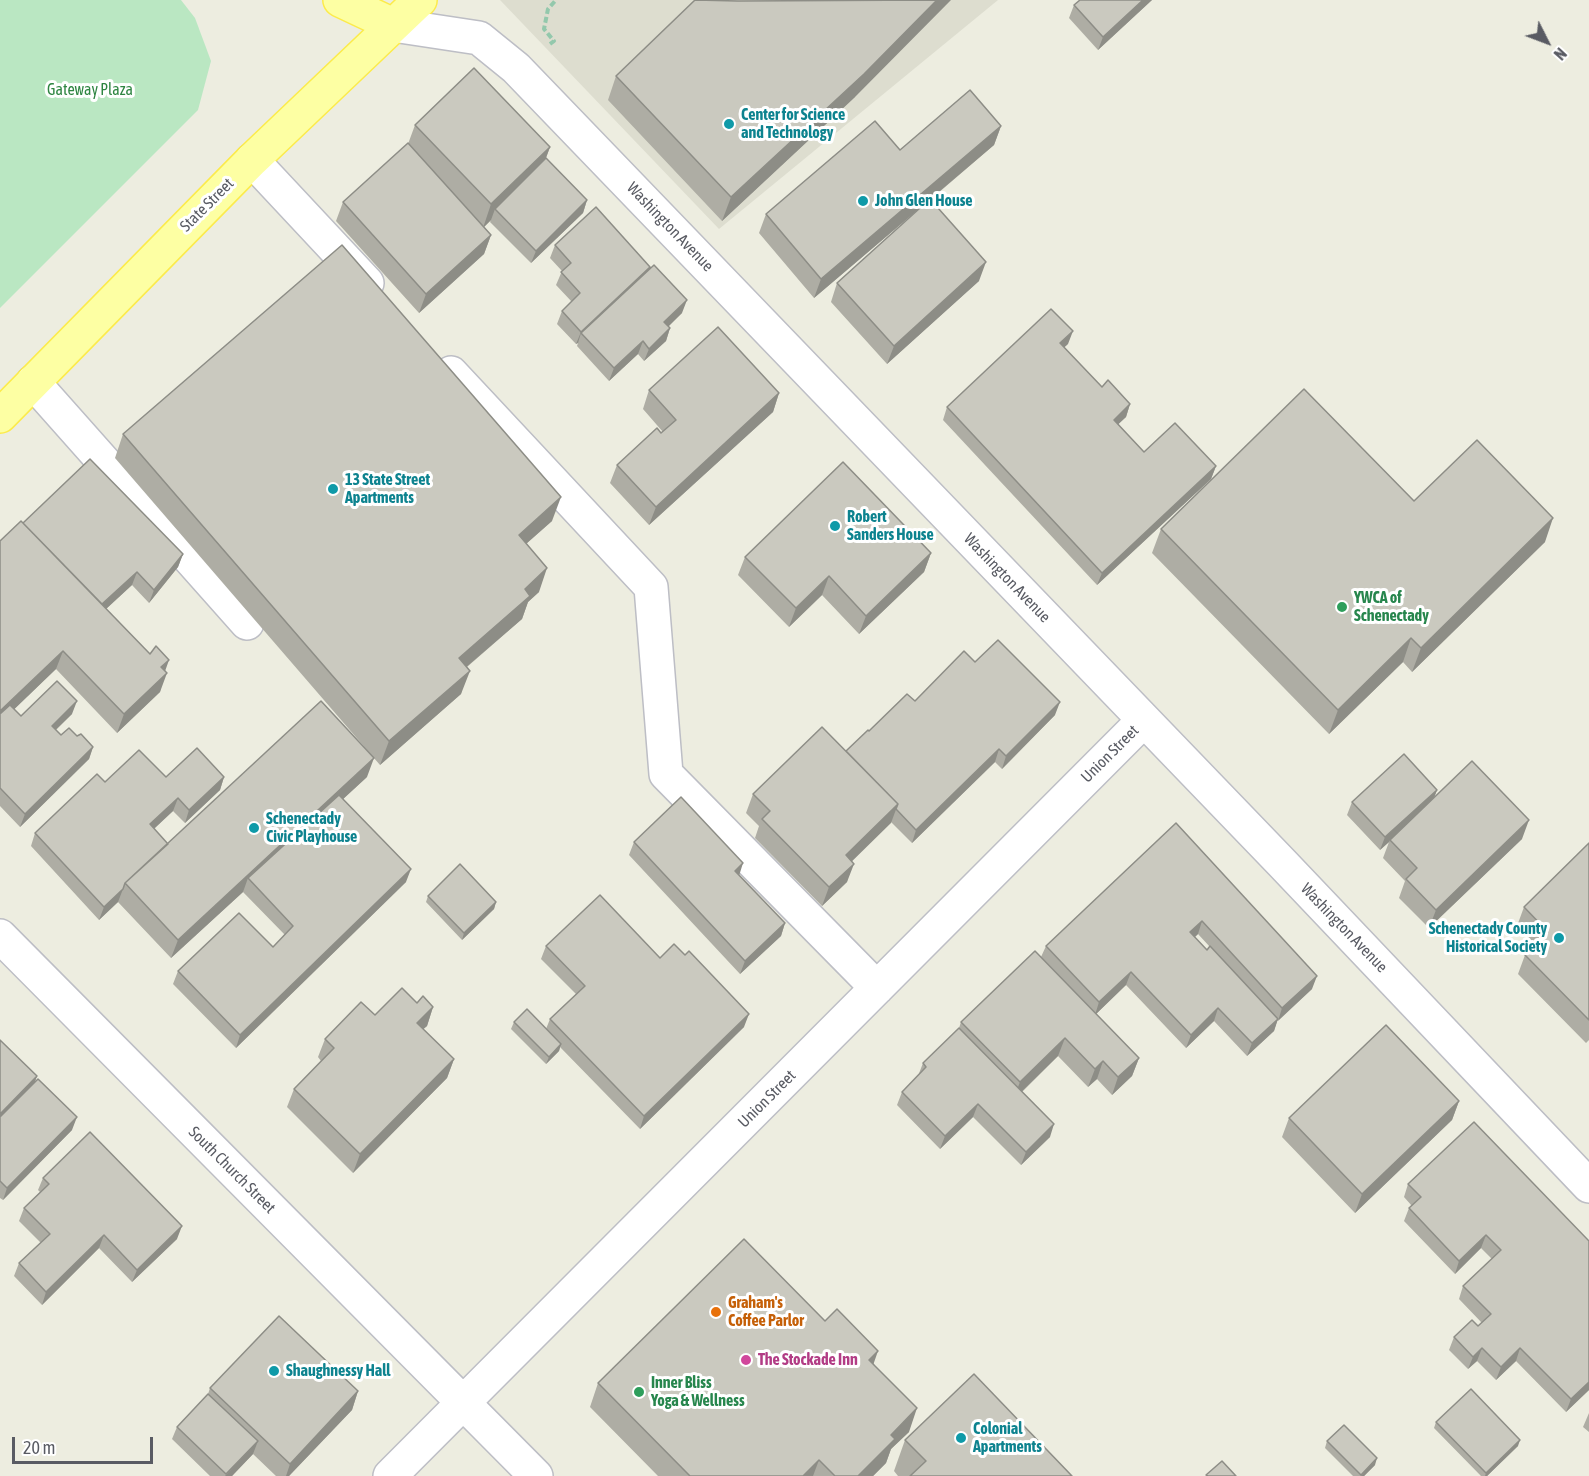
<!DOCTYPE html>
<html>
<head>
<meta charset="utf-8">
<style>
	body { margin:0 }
	#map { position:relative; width:1589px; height:1476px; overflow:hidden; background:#edede0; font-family:"Asap Condensed",sans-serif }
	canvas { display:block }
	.north { position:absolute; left:1517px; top:12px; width:60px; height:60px; -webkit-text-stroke:4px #fff; paint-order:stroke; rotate:132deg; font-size:16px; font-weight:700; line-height:24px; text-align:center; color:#595b63 }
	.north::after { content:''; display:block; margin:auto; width:21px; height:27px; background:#595b63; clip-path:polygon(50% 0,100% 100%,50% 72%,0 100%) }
	.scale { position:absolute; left:12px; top:1437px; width:141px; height:27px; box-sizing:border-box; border:3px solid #595b63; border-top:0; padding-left:8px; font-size:18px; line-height:21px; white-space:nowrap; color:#595b63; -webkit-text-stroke:4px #fff; paint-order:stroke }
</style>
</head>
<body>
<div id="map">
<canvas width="1589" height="1476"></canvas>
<div class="north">N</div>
<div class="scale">20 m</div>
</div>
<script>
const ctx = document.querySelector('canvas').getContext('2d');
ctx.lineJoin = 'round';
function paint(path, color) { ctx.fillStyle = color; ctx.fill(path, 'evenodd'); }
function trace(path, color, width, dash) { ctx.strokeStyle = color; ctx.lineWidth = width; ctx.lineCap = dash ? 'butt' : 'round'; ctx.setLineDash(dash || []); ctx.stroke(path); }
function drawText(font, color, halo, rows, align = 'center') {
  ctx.font = font + ' "Asap Condensed",sans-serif'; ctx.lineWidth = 6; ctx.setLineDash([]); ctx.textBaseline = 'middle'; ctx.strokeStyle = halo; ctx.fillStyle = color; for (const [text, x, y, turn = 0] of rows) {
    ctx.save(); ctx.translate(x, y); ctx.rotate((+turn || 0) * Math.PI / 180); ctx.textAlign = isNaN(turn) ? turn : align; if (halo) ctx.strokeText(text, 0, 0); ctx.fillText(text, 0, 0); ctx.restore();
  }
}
paint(new Path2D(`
	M500 0H998L719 229Z`), '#ddddcf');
paint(new Path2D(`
	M0 0H181L195 18 211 61 198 110 0 308Z`), '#bae7c2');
const minor = new Path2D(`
	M393 25 479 38 516 68 1282 863 1589 1186
	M252 160 367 283
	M451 373 651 587 666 774 877 988
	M33 382 247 623
	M0 936 536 1476
	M390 1476 1144 720`);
const major = new Path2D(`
	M340 0 393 25
	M0 416 252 160 420 0`);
trace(minor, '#bdbec5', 36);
trace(major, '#fceb4b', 36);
trace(new Path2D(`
	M550 44 554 41 544 29 548 9 556 0`), '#93c8ac', 4, [6, 3]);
trace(minor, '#fff', 33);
trace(major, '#fdffa3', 33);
paint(new Path2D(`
	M1080 0H1152L1098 50 1069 18 1074 5Z
	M616 76 855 97 722 221 608 100Z
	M415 125 550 147 546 158 587 200 583 213 531 263 490 222 491 220 484 227 491 235 484 254 419 313 336 221 343 202 408 144Z
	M1001 126 994 145 930 200 979 281 887 364 831 302 837 283 927 202 814 298 759 233 766 214 900 150Z
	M555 245 648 271 682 313 668 326 670 328 666 341 644 361 638 354 609 381 577 346 578 343 576 344 557 324 562 311 572 302 556 285 562 271 550 258Z
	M1068 344 1064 347 1102 387 1130 404 1126 417 1118 424 1144 452 1216 466 1211 479 1097 585 943 420 947 407Z
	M649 390 779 393 773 412 649 525 610 483 617 465 663 432 643 409Z
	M123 434 552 521 526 544 539 592 528 602 522 619 467 667 461 694 380 765 115 458Z
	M1414 501 1545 542 1412 672 1403 662 1329 734 1152 553 1161 529Z
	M23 523 183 554 178 567 149 603 132 585 106 609 165 671 160 692 117 733 56 669 14 709 21 716 72 714 56 730 61 735 77 736 93 747 89 759 20 827 0 806V541Z
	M931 553 924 572 859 634 822 595 789 627 738 575 745 557Z
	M975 662 1055 715 1002 769 995 762 912 843 891 822 851 861 847 882 822 906 755 838 759 826 746 813 753 794 846 751 869 731Z
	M166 777H224L220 790 185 823 173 811 154 829 168 844 367 777 343 799 406 882 236 1048 173 984 178 971 273 947 285 935 243 892 171 958 118 902 99 920 31 846 35 833 105 782Z
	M1437 790 1434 798 1522 839 1429 928 1399 898 1405 881 1383 858 1389 842 1380 850 1347 815 1352 802Z
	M1176 823 1312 989 1277 1021 1274 1031 1247 1056 1214 1021 1186 1048 1126 985 1096 1014 1139 1058 1132 1076 1112 1095 1097 1079 1088 1087 1058 1056 1022 1092 1050 1137 1021 1165 973 1117 940 1149 897 1105 902 1092 918 1076 923 1063 959 1028 961 1022 1041 957 1046 946ZM1198 934 1210 947 1207 950 1195 937Z
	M634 842 739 875 785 923 781 936 740 974 629 855Z
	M1589 843V1040L1586 1043 1518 974 1525 955 1536 945 1517 926 1524 907Z
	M428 896 496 902 494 909 462 940 426 902Z
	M546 946 660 958 744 1027 640 1129 560 1047 559 1051 546 1064 511 1029 514 1022 546 1029 550 1019 576 994 541 959Z
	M417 1003 433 1007 427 1026 423 1029 454 1059 447 1078 353 1173 287 1107 294 1089 321 1061 318 1057 325 1039Z
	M0 1040 37 1076 35 1082 72 1130 3 1200 0 1198Z
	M1459 1101 1452 1120 1355 1213 1282 1137 1289 1118Z
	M1474 1122 1589 1390 1566 1412 1516 1361 1496 1380 1477 1361 1468 1369 1449 1350 1454 1337 1478 1326 1482 1323 1459 1299 1463 1286 1492 1259 1481 1248 1455 1274 1404 1221 1409 1208 1412 1206 1404 1197 1408 1184Z
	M43 1178 177 1239 132 1282 99 1248 42 1305 14 1276 19 1263 41 1243 19 1221 24 1208 40 1192 38 1190Z
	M825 1321 874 1364 909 1432 891 1449 886 1463 873 1476H658L590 1407 598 1383Z
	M210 1388 358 1391 352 1410 289 1476H276L253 1454 232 1476H210L172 1439 177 1427 208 1394Z
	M1589 1413V1432L1583 1427Z
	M1436 1422 1518 1446 1487 1476H1481L1434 1428Z
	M905 1440 1072 1476H898L894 1471Z
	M1327 1441 1375 1465 1364 1476H1353L1325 1448Z`), '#aeada4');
paint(new Path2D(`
	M937 0H951L855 97 722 221 731 197Z
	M1143 0H1152L1098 50 1103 37Z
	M1001 126 994 145 814 298 821 279Z
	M550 147 541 171 495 209 491 220 483 228 491 204Z
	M587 200 583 213 531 263 536 251Z
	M491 235 484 254 419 313 426 294Z
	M986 262 979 281 887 364 894 346Z
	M650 267 645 280 581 333 578 343 576 344 581 332Z
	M687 300 682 313 660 335 664 322Z
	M670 328 666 341 644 361 649 349Z
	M1073 331 1068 344 1055 356 1060 343Z
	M643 341 638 354 609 381 614 368Z
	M779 393 773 412 649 525 656 507Z
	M1130 404 1126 417 1109 433 1114 420Z
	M1216 466 1211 479 1097 585 1102 573Z
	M561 497 552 521 510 558 519 535Z
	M1553 518 1545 542 1412 672 1421 648Z
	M931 553 924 572 859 634 866 616Z
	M183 554 178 567 149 603 154 590Z
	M547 568 539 592 528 602 522 619 450 681 459 658 525 589Z
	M137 572 132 585 93 621 98 608Z
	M829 576 822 595 789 627 796 608Z
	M1411 638 1403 662 1329 734 1338 710Z
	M63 651 56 669 0 723V711Z
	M169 660 163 677 167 673 160 692 117 733 124 714 161 667Z
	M470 671 461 694 380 765 389 741Z
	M77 701 72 714 47 738 52 726Z
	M1060 702 1055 715 1002 769 1006 756Z
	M93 747 89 759 20 827 25 814Z
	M999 749 995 762 912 843 916 830Z
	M374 758 367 777 252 883 248 878 243 892 171 958 178 940Z
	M224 777 220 790 185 823 189 810Z
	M1437 790 1432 803 1390 840 1389 842 1380 850 1385 837Z
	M178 798 173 811 145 837 150 824Z
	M898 804 891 823 839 874 846 855Z
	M1529 820 1522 839 1429 928 1436 910Z
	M743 863 739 876 735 871Z
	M854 864 847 882 822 906 829 887Z
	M411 869 406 882 236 1048 240 1035Z
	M123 889 118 902 99 920 104 907Z
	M496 902 494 909 462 940 464 933Z
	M1202 921 1198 934 1186 945 1190 932Z
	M785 923 781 936 740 974 745 961Z
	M1131 972 1126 985 1095 1015 1099 1002Z
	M1317 976 1312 989 1278 1021 1282 1008Z
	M433 1007 427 1026 410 1041 417 1023Z
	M1218 1008 1214 1021 1186 1048 1191 1035Z
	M749 1014 744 1027 640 1129 644 1116Z
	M1278 1019 1274 1031 1247 1056 1252 1043Z
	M1065 1038 1058 1056 1013 1100 1020 1082Z
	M561 1044 559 1051 546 1064 549 1057Z
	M1139 1058 1132 1076 1112 1095 1118 1077Z
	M454 1059 447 1078 353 1173 360 1154Z
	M1103 1061 1097 1079 1088 1087 1095 1069Z
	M37 1076 32 1089 0 1122V1114Z
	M1459 1101 1452 1120 1355 1213 1362 1194Z
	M978 1104 973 1117 940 1149 945 1136Z
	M77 1117 72 1130 3 1200 7 1188Z
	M1054 1124 1050 1137 1021 1165 1026 1152Z
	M182 1226 177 1239 132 1282 137 1270Z
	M104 1235 99 1248 42 1305 46 1292Z
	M1486 1235 1481 1248 1455 1274 1459 1261Z
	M1482 1348 1477 1361 1468 1369 1473 1357Z
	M1520 1348 1516 1361 1496 1380 1501 1367Z
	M878 1351 870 1374 869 1360Z
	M1589 1382V1390L1566 1412 1571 1399Z
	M358 1391 352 1410 289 1476H286L290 1464Z
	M917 1408 909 1432 891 1449 886 1463 873 1476H858L891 1435Z
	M1520 1440 1518 1446 1487 1476H1485L1486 1473Z
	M258 1441 253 1454 232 1476H225Z
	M1377 1458 1375 1465 1364 1476H1361Z
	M819 1460 813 1476H803Z`), '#8d8d86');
const building = new Path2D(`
	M695 0 738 1 937 0 864 74 731 197 616 76Z
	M1080 0H1143L1103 37 1074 5Z
	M474 68 550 147 491 204 415 125Z
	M970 90 1001 126 821 279 766 214 875 121 900 150Z
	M408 143 491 235 426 294 343 202Z
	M546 158 587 200 536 251 495 209Z
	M930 199 986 262 894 346 837 283Z
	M596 207 650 267 581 332 562 311 580 293 561 272 571 263 555 245Z
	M342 245 561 497 519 535 547 568 525 589 530 596 459 658 470 671 389 741 123 434Z
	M654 265 687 300 664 322 670 328 649 349 643 341 614 368 581 333Z
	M1051 309 1073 331 1060 343 1102 387 1108 380 1130 404 1114 420 1144 452 1175 423 1216 466 1102 573 947 407Z
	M718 327 779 393 656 507 617 465 657 428 661 433 676 420 649 390Z
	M1304 389 1414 501 1477 440 1553 518 1421 648 1411 638 1338 710 1161 529Z
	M90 459 183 554 154 590 137 572 102 604 23 523Z
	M843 462 931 553 866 616 829 576 796 608 745 557Z
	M21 521 150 654 156 646 169 660 161 667 167 673 124 714 63 651 0 711V541Z
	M998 640 1060 702 1006 756 999 749 916 830 896 809 898 804 846 751 868 730 869 731 907 694 915 701 964 651 975 662Z
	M57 681 77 701 52 726 61 735 69 728 77 736 81 734 93 747 25 814 0 788V714L10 705 21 716Z
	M321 701 374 758 178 940 125 883Z
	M822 727 898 804 846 855 854 864 829 887 762 819 770 811 753 794Z
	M197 748 224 777 189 810 178 798 150 824 168 844 125 883 123 889 104 907 35 833 97 774 105 782 139 750 166 777Z
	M1404 754 1437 790 1385 837 1352 802Z
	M1472 761 1529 820 1436 910 1406 879 1417 868 1390 840Z
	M339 795 411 869 240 1035 178 971 239 913 273 947 293 926 248 878Z
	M681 797 743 863 735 871 785 923 745 961 634 842Z
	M1176 823 1317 976 1282 1008 1202 921 1190 932 1207 950 1210 946 1278 1019 1252 1043 1218 1008 1191 1035 1131 972 1099 1002 1046 946Z
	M1589 843V1020L1525 955 1548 932 1524 907Z
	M460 864 496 902 464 933 428 896Z
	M600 895 660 958 674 944 685 955 689 951 749 1014 644 1116 550 1019 585 986 546 946Z
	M1035 951 1139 1058 1118 1077 1103 1061 1095 1069 1065 1038 1020 1082 961 1022Z
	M402 988 417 1003 423 996 433 1007 417 1023 454 1059 360 1154 294 1089 334 1048 325 1039 361 1002 375 1015Z
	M527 1009 561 1044 549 1057 514 1022Z
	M1386 1025 1459 1101 1362 1194 1289 1118Z
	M959 1028 1054 1124 1026 1152 978 1104 945 1136 902 1092 926 1067 923 1063Z
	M0 1040 37 1076 0 1114Z
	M38 1079 77 1117 7 1188 0 1181V1117Z
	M1474 1122 1589 1241V1382L1571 1399 1520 1348 1501 1367 1482 1348 1473 1357 1454 1337 1472 1320 1478 1326 1491 1314 1463 1286 1501 1250 1486 1235 1459 1261 1409 1208 1421 1197 1408 1184Z
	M90 1132 182 1226 137 1270 104 1235 46 1292 19 1263 50 1234 24 1208 49 1184 43 1178Z
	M744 1239 825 1321 837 1309 878 1351 869 1360 917 1408 891 1435 895 1439 858 1476H835L819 1460 803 1476H690L598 1383Z
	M279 1316 358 1391 290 1464 210 1388Z
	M974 1374 1072 1476H910L926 1461 905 1440Z
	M1471 1389 1520 1440 1486 1473 1436 1422Z
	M208 1394 258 1441 226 1474 177 1427Z
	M1344 1425 1377 1458 1361 1475 1327 1441Z
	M1222 1461 1236 1476H1208L1206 1475Z`);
paint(building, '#cac9bf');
trace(building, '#8d8d86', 1.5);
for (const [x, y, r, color] of [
	[729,124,6,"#0f9aa8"],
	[863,201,6,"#0f9aa8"],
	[333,489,6,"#0f9aa8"],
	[835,526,6,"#0f9aa8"],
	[1342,607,6,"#2e9e5b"],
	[254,828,6,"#0f9aa8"],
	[1559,938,6,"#0f9aa8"],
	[716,1312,6,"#e8710a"],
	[746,1360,6,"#d1479c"],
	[274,1371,6,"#0f9aa8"],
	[639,1392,6,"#2e9e5b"],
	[961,1438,6,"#0f9aa8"]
]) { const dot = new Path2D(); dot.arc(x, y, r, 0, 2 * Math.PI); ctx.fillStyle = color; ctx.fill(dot); trace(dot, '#fff', 2); }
drawText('16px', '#2e8541', '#fff', [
	["Gateway Plaza",90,90]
]);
drawText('bold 16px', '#0d838f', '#fff', [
	["Center for Science",741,115],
	["and Technology",741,133],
	["John Glen House",875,201],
	["13 State Street",345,480],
	["Apartments",345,498],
	["Robert",847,517],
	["Sanders House",847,535],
	["Schenectady",266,819],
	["Civic Playhouse",266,837],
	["Schenectady County",1547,929,"right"],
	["Historical Society",1547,947,"right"],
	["Shaughnessy Hall",286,1371],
	["Colonial",973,1429],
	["Apartments",973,1447]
], 'left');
drawText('16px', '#595b63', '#fff', [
	["State Street",207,205,-45],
	["Washington Avenue",670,227,46],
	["Washington Avenue",1007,578,46],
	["Union Street",1110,754,-45],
	["Washington Avenue",1344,928,46],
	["Union Street",767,1099,-45],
	["South Church Street",232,1170,45]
]);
drawText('bold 16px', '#27864d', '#fff', [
	["YWCA of",1354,598],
	["Schenectady",1354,616],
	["Inner Bliss",651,1383],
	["Yoga & Wellness",651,1401]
], 'left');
drawText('bold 16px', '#c56008', '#fff', [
	["Graham's",728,1303],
	["Coffee Parlor",728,1321]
], 'left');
drawText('bold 16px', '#b23c85', '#fff', [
	["The Stockade Inn",758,1360]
], 'left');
</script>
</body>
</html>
